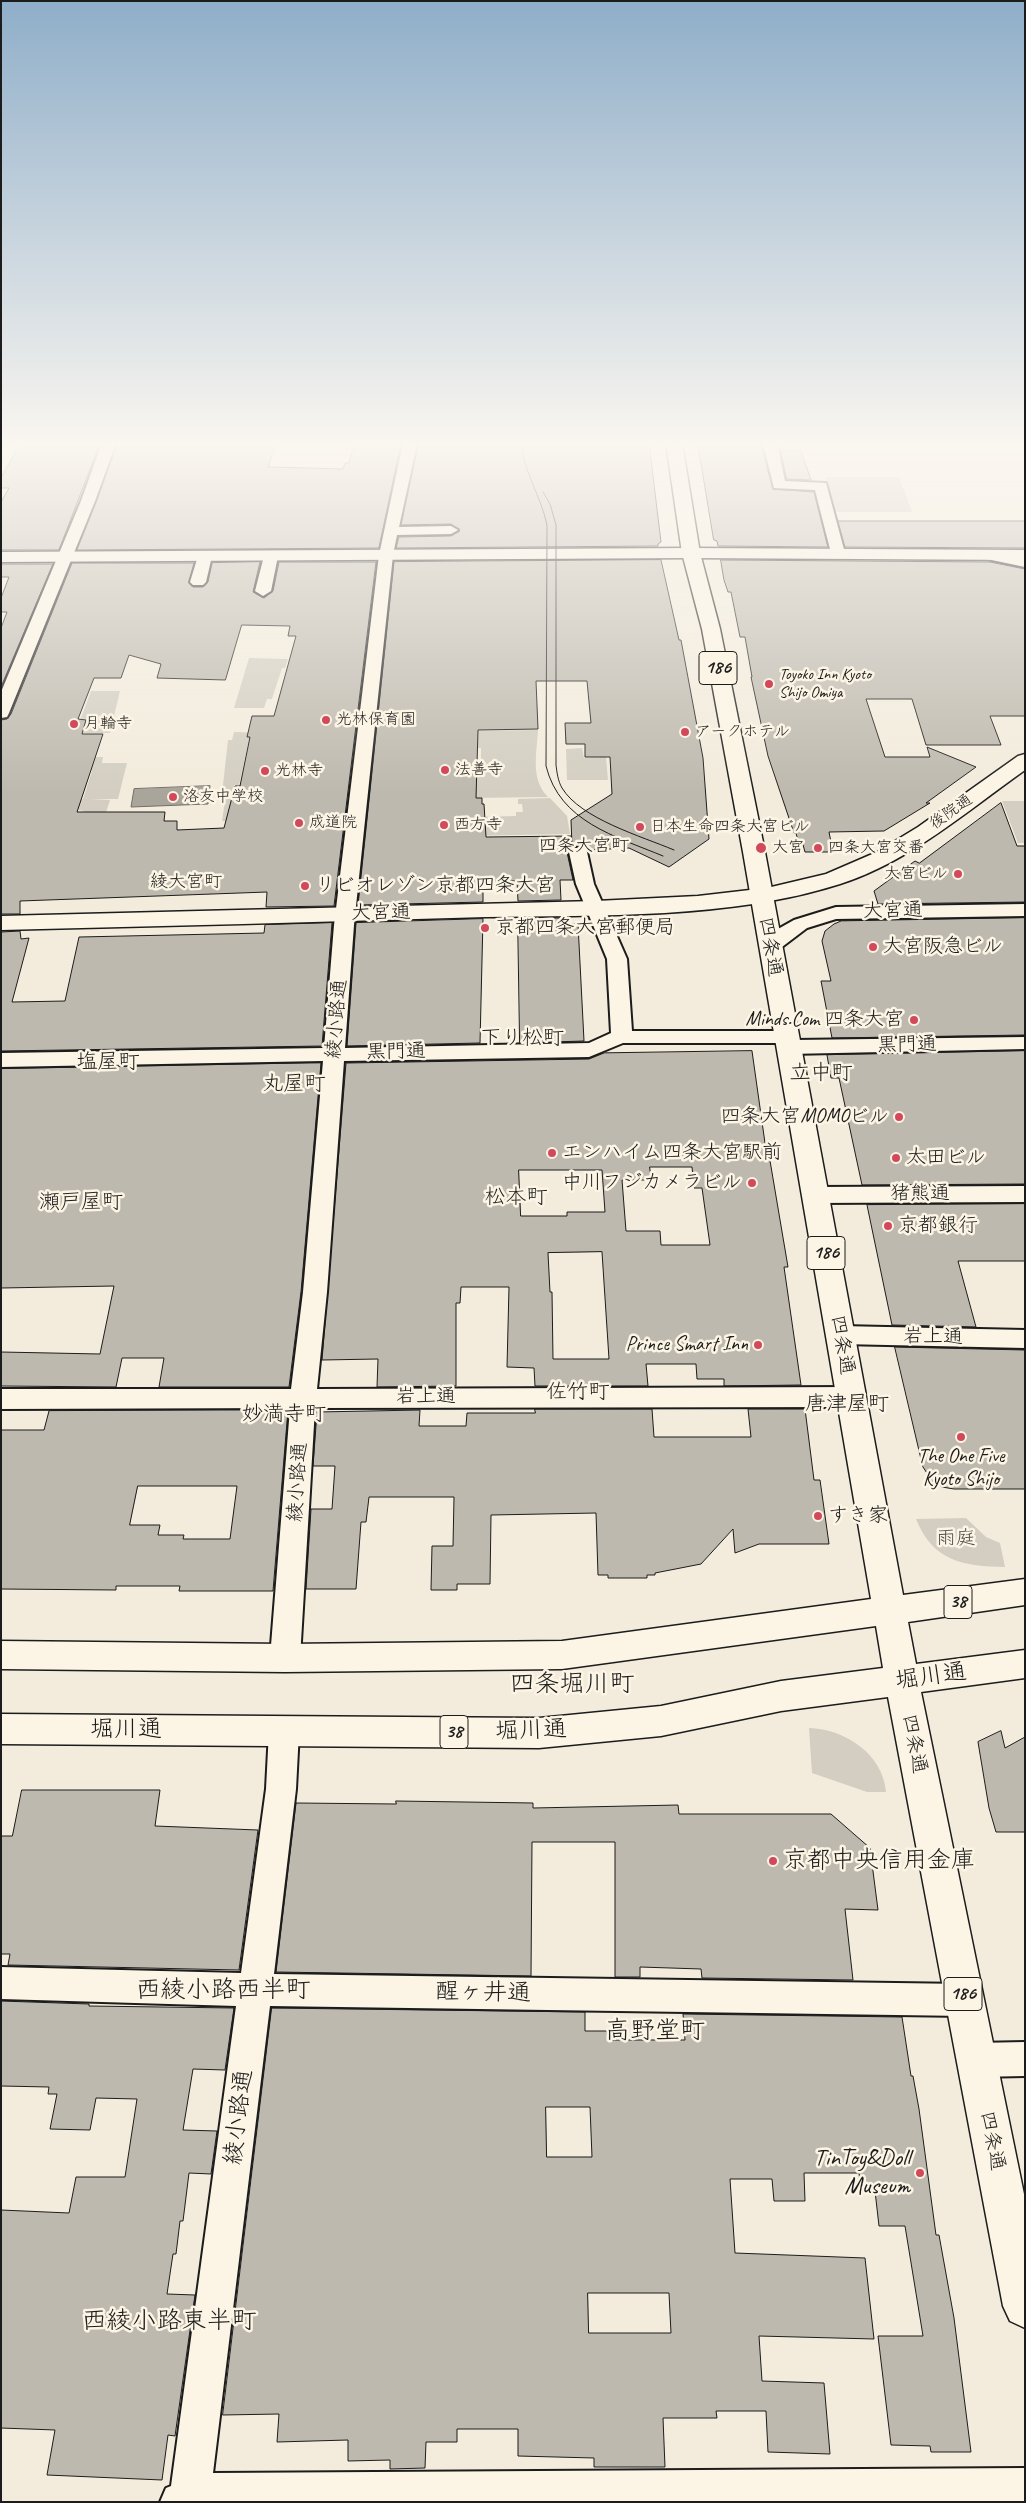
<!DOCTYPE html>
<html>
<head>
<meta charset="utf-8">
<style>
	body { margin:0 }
	#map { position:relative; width:1026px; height:2503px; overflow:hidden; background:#f3ecdd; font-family:Caveat,sans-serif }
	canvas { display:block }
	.frame { position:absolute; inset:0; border:2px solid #1c1c1c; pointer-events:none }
</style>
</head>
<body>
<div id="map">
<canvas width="1026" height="2503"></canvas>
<div class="frame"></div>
</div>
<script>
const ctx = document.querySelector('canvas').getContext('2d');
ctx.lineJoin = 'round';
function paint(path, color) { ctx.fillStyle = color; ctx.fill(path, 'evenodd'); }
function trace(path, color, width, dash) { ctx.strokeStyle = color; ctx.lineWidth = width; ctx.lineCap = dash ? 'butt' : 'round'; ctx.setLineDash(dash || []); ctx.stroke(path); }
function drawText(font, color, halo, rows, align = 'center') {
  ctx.font = font + ' Caveat,"Klee One",sans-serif'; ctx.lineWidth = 5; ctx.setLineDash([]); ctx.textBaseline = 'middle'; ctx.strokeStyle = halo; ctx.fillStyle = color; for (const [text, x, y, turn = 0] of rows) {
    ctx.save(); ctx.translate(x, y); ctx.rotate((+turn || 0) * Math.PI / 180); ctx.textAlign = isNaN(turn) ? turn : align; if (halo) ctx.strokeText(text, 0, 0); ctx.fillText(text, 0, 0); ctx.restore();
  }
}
paint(new Path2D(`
	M825 477H899L912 512H834Z
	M249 658 288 659 285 668H282L272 699H267L264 708H234Z
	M91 691H120L110 733H83L87 720 81 718Z
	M538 730C537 753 530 779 548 797L469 798V776H477V766H481V748H464V731Z
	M234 732 280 733 278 740H249L239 785H234L233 793 272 821H222L226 795 222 794 228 740H232Z
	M582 748 584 758 606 757 608 780H567L566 749Z
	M19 757H103L102 763H127L118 799H91L110 800 102 825 76 831 84 811 78 810 80 800 83 799 92 771H32Z
	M550 798 567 816 570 834 465 836 471 817 516 816V812H523L522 804H518V799Z
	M1002 801H1025V843H1018Z
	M966 1518 986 1537 1000 1543 1005 1567C964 1566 933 1562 916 1519Z
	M809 1728C845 1729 883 1754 886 1792H867L812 1773Z`), '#d3cec1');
const water = new Path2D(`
	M210 786 208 804 131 807 134 789Z`);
paint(water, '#aaa59b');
trace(water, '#716e68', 1);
const building = new Path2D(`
	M21 443H100L59 550H1V502L9 488H1V478Z
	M118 443 276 444 268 467 343 469 345 463H349L353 448H400L379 548 77 550Z
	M419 443H649L661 542 658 544V546L396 548 399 537 451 536 460 531 451 524 401 525Z
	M698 443H760L773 489 814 492 828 547 718 546 717 541 714 540Z
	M781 451H801L811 480 787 479Z
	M838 521H1025V548L845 547Z
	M661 560 679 640H681L703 758 709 839 669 867 629 848 588 850 585 846H572L571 820 612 794 610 757H585V744H566L565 723H591L587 681H536L538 729 478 730 476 798H482V804H484L486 837 571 836 572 846 567 852 573 880H560L561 900 518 901 517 881H483V902L358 905 394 562Z
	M721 560 990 562 1025 569V716H990L1001 745H926L912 699H866L885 757H930L927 747 976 767 926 803H930L884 831 829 832 833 852H805L802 841H798L796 833H794L768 756 751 677H752L745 637H740L731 592H728L724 580Z
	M260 562 253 592 264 598 273 591 279 562H376L334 906 266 907 267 892 20 901V914H1V720L7 719 11 714 72 563H194L189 583 193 587H203L208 582 212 563ZM242 625 290 626 288 636H296L274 716H252L247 737H250L240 786H235L224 828 177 830V821H164L165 812H77L103 734H82L86 720 78 719 94 678H121L129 655 161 664 157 678 225 680Z
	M1 564H53L1 687V628L7 612H1V598L9 577H1Z
	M1001 803 1017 846H1025V902L878 904 874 891 915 861 919 863Z
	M518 918H562L563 924H578L584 1041 520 1043Z
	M1025 918V1035L832 1038 821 981H831L822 941 825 931 834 924 841 921Z
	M483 919 480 1043 347 1046 356 923Z
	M332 923 322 1046 1 1051V932L20 931 21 939 29 938 12 1002 65 1001 79 937 264 933 265 925Z
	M752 1051 765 1143H767L788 1267H784L801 1385 724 1386V1379H697L696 1364H646L648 1386H535L534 1368 507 1367 509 1287H461L460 1303H456V1386L377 1387 378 1359 322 1360 346 1063 589 1059 604 1053ZM650 1167H692L694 1188H702L710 1245H661L660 1231H626L622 1180H651ZM519 1170H602L605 1212H567V1216H521ZM602 1252 609 1359H553L552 1292H550L548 1253Z
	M1025 1051V1184L862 1185 839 1078H831L827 1055Z
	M321 1063 301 1292 289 1387H159L164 1358H122L116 1387 1 1386V1352L100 1354 114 1286 1 1288V1069Z
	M1025 1204V1261H958L976 1327 892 1325 867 1205Z
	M895 1347 1025 1350V1489H954L942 1487 932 1481 923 1467Z
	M535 1409H652L654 1437H751L748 1409H805L814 1480H820L829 1544H759L735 1553 733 1529 701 1564 655 1573V1575H647V1578H608V1575H598L596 1513 491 1515 490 1584H457V1590H431L432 1546H453L454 1497H369L366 1522H361L356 1589H306L311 1509H332L335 1466H313L317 1412 420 1410 419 1426H466L467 1413H535Z
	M288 1410 273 1591H179L180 1586H116V1590L1 1589V1430H44L49 1411ZM138 1486H237L230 1539H183L184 1535H158L160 1525H130Z
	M1001 1731 1005 1748 1025 1737V1832H996L989 1808 978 1742Z
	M22 1790H160L155 1826 258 1830 239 1970 8 1965 10 1954H1V1836H12Z
	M396 1801 533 1803V1808L678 1805 679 1814H831L870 1848 878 1910 845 1909 853 1980 702 1978 701 1969 640 1967V1977H615V1842H532L531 1976 276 1972 296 1803 396 1804Z
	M1 2001 89 2004V2006L234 2008 225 2070 193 2069 183 2130 217 2131 211 2174 189 2173 183 2221H180L176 2254H173L167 2294 195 2295 175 2436 168 2435 162 2480 47 2475 55 2430 1 2428V2210L69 2213 76 2177H125L137 2099 96 2098 90 2130 50 2129 57 2094H48L49 2087 1 2086Z
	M272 2008 585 2012V2031H607L608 2040H685L683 2014 902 2017 911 2076H913L919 2109 936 2235H939L954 2318 971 2452H931L930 2446 891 2445 878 2336H923L905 2226H879L875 2191H861L859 2173H804L805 2201H774L772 2179H730L735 2253 865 2258 874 2339 759 2336 762 2381 824 2383 830 2454 768 2452 766 2411H716L717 2418H663L665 2467H594V2458L518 2456V2429H457V2442H426L425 2468 390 2469V2460L348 2461V2440L277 2442 279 2414 223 2415ZM546 2107H590L592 2157H547ZM588 2293H669L671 2333H589Z`);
paint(building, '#beb9ae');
trace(building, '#1c1c1c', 1);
const street = new Path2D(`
	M102 443H116L95 501 9 713 7 717 1 718V692L81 501Z
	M403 443H417L399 527 451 526 458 530 451 534 397 535 393 555 354 925 345 1048 589 1043 611 1033 607 959 576 884 569 852 571 848H585L587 852 594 884 627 959 632 1031H787L794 1032 797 1037 795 1040 1025 1037V1049L789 1054 782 1052 778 1047 781 1043H623L589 1057 344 1061 327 1292 317 1389 852 1387 861 1390 865 1397 861 1404 852 1407 315 1408 300 1658 295 1667 285 1670 275 1667 270 1658 290 1408 1 1409V1389H291L303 1292 323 1061 1 1067V1053L324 1048 334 925 379 555Z
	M763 443H777L785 481 826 483 845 553 843 556H833L831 553 815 490 774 488Z
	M987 551 1025 558V567L982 558 980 555Z
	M205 552 212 556 206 582 203 585H193L190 582 198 556Z
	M271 552 278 556 271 591 263 596 255 591 264 556Z
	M1025 904V916L836 919 807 928 778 950H764L761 946 778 929 794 920 836 907Z
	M1025 1186V1202L815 1203 807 1200 803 1195 807 1190 815 1187Z
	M841 1326 1025 1330V1348L841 1344 832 1341 829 1335 832 1329Z
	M284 1718 295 1722 299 1731 296 1789 274 1974 965 1984 977 1988 982 2000 977 2012 965 2016 270 2006 213 2473 1025 2468V2502H160L166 2488 171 2486 236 2006 1 1999V1967L241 1973 266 1789 269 1731 273 1722Z
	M1025 2042V2076L976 2077 964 2072 959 2060 964 2048 976 2043Z`);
const secondary = new Path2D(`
	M691 548 1025 550V560L691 558 1 562V552Z
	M1025 754V770C967 811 909 862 840 884 731 919 600 915 486 917 324 922 163 926 1 930V916L596 901 698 896 767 888 826 874 877 852 918 827 1018 756Z`);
const primary = new Path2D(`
	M666 443H682L700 553 720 629 765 852 903 1595 1025 1579V1605L908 1622 916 1664 1025 1650V1678L921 1692 1025 2199V2328L1010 2321 1003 2306 888 1697 781 1711 661 1736 539 1748 1 1744V1714L539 1718 661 1706 781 1681 883 1668 876 1626 562 1669 285 1672 1 1669V1641L285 1644 562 1641 871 1599 743 852 702 629 682 553Z`);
trace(street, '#1c1c1c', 4);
trace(secondary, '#1c1c1c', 3);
trace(primary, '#1c1c1c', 3);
paint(street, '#fcf5e5');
paint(secondary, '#fcf5e5');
paint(primary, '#fcf5e5');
trace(new Path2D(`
	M521 443C524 473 541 496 547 525L546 766C560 822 615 836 663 856
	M543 492 550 504 556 525V765C557 773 558 781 562 788 581 819 641 836 674 850`), '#1c1c1c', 1);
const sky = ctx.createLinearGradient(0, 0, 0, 793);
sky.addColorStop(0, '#8faec9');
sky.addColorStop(0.56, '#faf6f0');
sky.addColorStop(1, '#faf6f000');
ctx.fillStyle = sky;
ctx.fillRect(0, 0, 1026, 793);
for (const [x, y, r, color] of [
	[769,684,5,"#d1495b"],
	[326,720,5,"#d1495b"],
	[74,724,5,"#d1495b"],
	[685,732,5,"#d1495b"],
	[445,770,5,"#d1495b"],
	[265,771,5,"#d1495b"],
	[173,797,5,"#d1495b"],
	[299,823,5,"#d1495b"],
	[444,825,5,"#d1495b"],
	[640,827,5,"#d1495b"],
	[761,848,6,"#d1495b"],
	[818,848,5,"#d1495b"],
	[958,874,5,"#d1495b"],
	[305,886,5,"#d1495b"],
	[485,928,5,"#d1495b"],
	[873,947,5,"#d1495b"],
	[914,1020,5,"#d1495b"],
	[899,1117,5,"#d1495b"],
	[552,1153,5,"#d1495b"],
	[896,1158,5,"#d1495b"],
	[752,1183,5,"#d1495b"],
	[888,1226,5,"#d1495b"],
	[758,1345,5,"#d1495b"],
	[961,1437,5,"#d1495b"],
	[818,1516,5,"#d1495b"],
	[773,1861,5,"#d1495b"],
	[920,2173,5,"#d1495b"]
]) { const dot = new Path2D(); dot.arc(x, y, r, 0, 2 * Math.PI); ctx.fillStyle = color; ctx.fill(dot); trace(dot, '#fcf5e5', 2); }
drawText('16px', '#1c1c1c', '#fcf5e5', [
	["Toyoko Inn Kyoto",779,675],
	["Shijo Omiya",779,693],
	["光林保育園",336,720],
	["月輪寺",84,724],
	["アークホテル",695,732],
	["法善寺",455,770],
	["光林寺",275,771],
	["洛友中学校",183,797],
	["成道院",309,823],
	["西方寺",454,825],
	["日本生命四条大宮ビル",650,827],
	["大宮",772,848],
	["四条大宮交番",828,848],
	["大宮ビル",948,874,"right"]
], 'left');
drawText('16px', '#1c1c1c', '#fcf5e5', [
	["後院通",951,812,-35]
]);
drawText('18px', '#1c1c1c', '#fcf5e5', [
	["四条大宮町",584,846],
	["綾大宮町",186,882]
]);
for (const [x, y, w] of [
	[718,668,38],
	[826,1253,38],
	[958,1602,28],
	[454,1732,28],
	[963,1994,38]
]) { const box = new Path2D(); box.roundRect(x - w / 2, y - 16.5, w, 33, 4); ctx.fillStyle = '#fcf5e5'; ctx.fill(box); trace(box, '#1c1c1c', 1); }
drawText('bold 19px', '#1c1c1c', null, [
	["186",718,668],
	["186",826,1253],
	["38",958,1602],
	["38",454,1732],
	["186",963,1994]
]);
drawText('20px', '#1c1c1c', '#fcf5e5', [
	["リビオレゾン京都四条大宮",315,886],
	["京都四条大宮郵便局",495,928],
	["大宮阪急ビル",883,947],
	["Minds.Com 四条大宮",904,1020,"right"],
	["四条大宮MOMOビル",889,1117,"right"],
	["エンハイム四条大宮駅前",562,1153],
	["太田ビル",906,1158],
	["中川フジカメラビル",742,1183,"right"],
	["京都銀行",898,1226],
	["Prince Smart Inn",748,1345,"right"],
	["The One Five",961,1457,"center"],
	["Kyoto Shijo",961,1480,"center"],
	["すき家",828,1516]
], 'left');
drawText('20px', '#1c1c1c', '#fcf5e5', [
	["大宮通",893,911,-1],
	["大宮通",381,913,-1],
	["四条通",770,947,80],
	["綾小路通",337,1019,-85],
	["黒門通",907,1045,-1],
	["黒門通",396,1052,-1],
	["猪熊通",920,1194],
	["岩上通",933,1337,1],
	["四条通",842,1345,80],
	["岩上通",426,1397],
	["綾小路通",298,1482,-86],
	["四条通",914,1744,79],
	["四条通",992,2141,79]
]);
drawText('20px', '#53514e', '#fcf5e5', [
	["雨庭",956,1539]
]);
drawText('21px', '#1c1c1c', '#fcf5e5', [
	["下り松町",522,1038],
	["塩屋町",108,1062],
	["立中町",821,1073],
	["丸屋町",294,1084],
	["松本町",516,1197],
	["瀬戸屋町",81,1202],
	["佐竹町",578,1392],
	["唐津屋町",847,1404],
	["妙満寺町",284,1414]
]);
drawText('24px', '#1c1c1c', '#fcf5e5', [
	["堀川通",931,1677,-8],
	["堀川通",126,1730],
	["堀川通",531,1731,-2],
	["醒ヶ井通",483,1993,1],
	["綾小路通",239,2117,-83]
]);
drawText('24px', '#1c1c1c', '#fcf5e5', [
	["京都中央信用金庫",783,1861],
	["TinToy&Doll",910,2159,"right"],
	["Museum",910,2187,"right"]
], 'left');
drawText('25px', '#1c1c1c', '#fcf5e5', [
	["四条堀川町",572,1684],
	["西綾小路西半町",223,1990],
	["高野堂町",655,2031],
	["西綾小路東半町",169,2321]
]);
</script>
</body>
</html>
